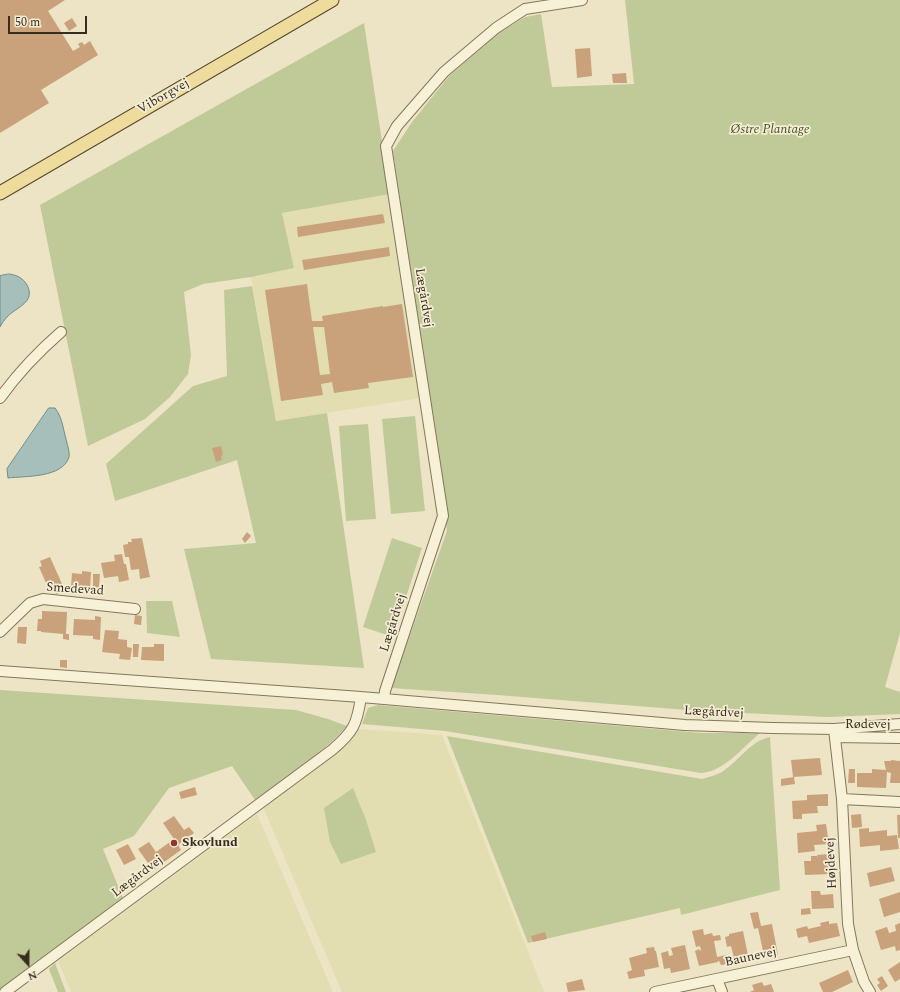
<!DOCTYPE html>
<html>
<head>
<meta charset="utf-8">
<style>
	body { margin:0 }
	#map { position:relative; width:900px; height:992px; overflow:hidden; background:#ece4c4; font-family:Spectral,serif }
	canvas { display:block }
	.north { position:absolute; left:8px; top:944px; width:40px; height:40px; -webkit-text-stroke:3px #f4edd3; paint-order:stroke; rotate:159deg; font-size:11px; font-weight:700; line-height:16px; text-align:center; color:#372c1e }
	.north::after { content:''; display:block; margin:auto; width:14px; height:18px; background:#372c1e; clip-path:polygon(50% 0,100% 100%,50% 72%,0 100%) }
	.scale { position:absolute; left:8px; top:16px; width:79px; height:18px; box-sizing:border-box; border:2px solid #372c1e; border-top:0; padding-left:5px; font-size:12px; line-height:14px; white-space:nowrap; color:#372c1e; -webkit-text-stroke:3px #f4edd3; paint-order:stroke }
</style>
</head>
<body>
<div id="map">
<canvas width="900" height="992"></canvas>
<div class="north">N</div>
<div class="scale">50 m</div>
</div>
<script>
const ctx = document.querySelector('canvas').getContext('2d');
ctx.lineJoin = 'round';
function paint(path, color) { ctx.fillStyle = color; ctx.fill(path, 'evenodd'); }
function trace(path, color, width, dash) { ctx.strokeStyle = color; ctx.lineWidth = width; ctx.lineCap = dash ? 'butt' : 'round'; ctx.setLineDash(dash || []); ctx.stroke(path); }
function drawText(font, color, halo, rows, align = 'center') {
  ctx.font = font + ' Spectral,serif'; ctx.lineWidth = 3.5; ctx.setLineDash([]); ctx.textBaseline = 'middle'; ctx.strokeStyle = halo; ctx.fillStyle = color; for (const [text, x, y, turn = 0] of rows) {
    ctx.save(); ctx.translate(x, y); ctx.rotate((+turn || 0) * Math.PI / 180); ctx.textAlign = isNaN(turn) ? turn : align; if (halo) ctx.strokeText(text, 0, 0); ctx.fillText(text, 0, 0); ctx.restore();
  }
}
paint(new Path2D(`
	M390 194 420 398 276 421 251 277 294 268 282 213Z
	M360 729 442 735 544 992H342L263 807 352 740Z
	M257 814 333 992H71L58 961Z`), '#e2deb1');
paint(new Path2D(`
	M625 0H900V633L885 687 900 692V714L828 717 700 711 497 695 391 688 447 531 393 151 412 122 450 75 499 33 525 17 541 14 552 87 634 84Z
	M364 23 390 194 282 213 294 268 251 277 203 284 184 292 191 355 188 374 170 397 145 419 88 446 40 205Z
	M252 286 276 421 327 413 364 668 211 659 184 549 256 543 237 460 115 501 106 464 193 386 227 376 224 290Z
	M415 416 425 511 391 514 382 419Z
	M368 424 376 519 346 521 339 426Z
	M392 538 422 548 393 637 363 627Z
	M146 601H172L180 637 147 633Z
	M0 690 296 710 328 719 347 726C321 755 287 777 255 800L232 766 169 788 134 836 103 849 123 898 0 989Z
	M378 705 701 733H760C743 747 724 772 701 773L445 731 362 724 368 708Z
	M447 736 702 779C709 777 716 775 722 772 739 761 750 741 770 737L780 890 681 915 680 908 528 943Z
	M353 788 366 820 376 852 341 864 330 842 324 808Z
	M55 963 66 992H58L49 969Z`), '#c0ca98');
const water = new Path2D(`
	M9 274C17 275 23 278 27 285 36 302 17 307 8 316 5 319 2 323 0 327V276Z
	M49 408H55C62 417 63 428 66 439 67 444 70 452 69 457 63 478 25 476 8 478L7 469Z`);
paint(water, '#a6bfba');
trace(water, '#6d8d88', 1);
paint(new Path2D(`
	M0 0H65L48 11 73 51 80 47 78 44 82 42 84 45 90 41 98 55 41 90 49 103 0 133Z
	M72 18 77 26 69 31 64 23Z
	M590 48 592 76 577 78 575 49Z
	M626 73 627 83H613L612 74Z
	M383 214 385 223 298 237 297 227Z
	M389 247 390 256 304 270 302 260Z
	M307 284 312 321H323L322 316 383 306V307L402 304 413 377 368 383 369 388 334 393 332 382 321 384 323 395 281 401 265 290ZM313 327H324L330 374 320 375Z
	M221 446 223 455 221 456 222 460 216 462 212 448Z
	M247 532 251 536 245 543 242 539Z
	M142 538 150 577 140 579 139 569 131 570 129 557H125L123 545 128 544V542H132L131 539Z
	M122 554 124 564H126L129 580 119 582 118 576 104 578 101 563 115 561 114 555Z
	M50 557 63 586 62 587 64 591 56 594 54 590 50 592 39 567 42 566 40 561Z
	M82 571 91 572 90 589 71 587 72 573 82 574Z
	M93 574H100L99 588 93 587Z
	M42 611 67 612 66 634H69V640L63 639V634L41 632V631H37L38 619H42Z
	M135 615 142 616 141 625 134 624Z
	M95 616 101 617 100 640 93 639V636L73 635 74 619 95 620Z
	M18 627H27L26 644 17 643Z
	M105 630 119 631 118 639 127 640V647L132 648 130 660 119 659 120 654 102 652Z
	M133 644H139L138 657H133Z
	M154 644H164V661L141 660 142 647H154Z
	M60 660H67V668L60 667Z
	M820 758 822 775 793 777 791 760Z
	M891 760 900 761V783H890L891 773 887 772 886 788 857 787V773H872V769L886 770 884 761H891Z
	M849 769H855V783H848Z
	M794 777 795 784 781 786V779Z
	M195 787 197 795 181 799 179 792Z
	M828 794V806H817L818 813 802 814V819H793L792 801 807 800V795Z
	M861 814 862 827 852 828 851 815Z
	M897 815H900V838H898Z
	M174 816 184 830 189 827 194 833 178 845 181 850 153 870 138 849 149 842 156 852 174 839 163 823Z
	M826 824 829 844 814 845 815 851 798 853 797 833 817 831 816 825Z
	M869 828V832L887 830V836L897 835 899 849 880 851V845L860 847 859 829Z
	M128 844 136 859 124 865 116 850Z
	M829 854 830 874 805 875 804 861H811V856H817L818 860 817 855Z
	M891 867 895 881 870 887 867 873Z
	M811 891H820L821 895 833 894 834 908 812 909Z
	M900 892V912L884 917 879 899Z
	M810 908 811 914 801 915V909Z
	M758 912 761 926 772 924 778 955 766 957 764 951H763L758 928 754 929 750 913Z
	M829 921V924L837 923 840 936 809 943 807 936 798 938 796 929 807 926 808 929 821 926 820 923Z
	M900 923V950L896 951 895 946 881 950 875 931 887 927 889 933 896 931 895 925Z
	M703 929 704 935 712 933 713 936 720 935 721 940 714 941 717 957 726 955 728 964 721 965 719 961H718V962L699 966 695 951 699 949 700 951 701 950 700 946 696 947 692 931Z
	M743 931 748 955 734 958 731 946 727 947 725 937 729 936V934Z
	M545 932 547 939 533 942 531 936Z
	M685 945 690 969 671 973 670 968 664 969 661 953 668 951 669 956 673 955 671 948Z
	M654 947 655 951H656L659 967 644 970 645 976 629 979 627 972 632 970 629 958 647 953 646 948Z
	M900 962V979L895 982 888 970Z
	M848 970 853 982 832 992H823L819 983Z
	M882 976 888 986 881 991 877 985 880 983 877 979Z
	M582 979 585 990 568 992 566 983Z
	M762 982 764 986 771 984 774 992H750L754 990 752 985Z`), '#c9a27b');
const minor = new Path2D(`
	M0 398C18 373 38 352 61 332
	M0 632 30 603 43 599 135 609
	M0 671 361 697 685 725 773 728 834 729 900 724
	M384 699 385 691 443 516 386 146 397 126 444 72 496 28 525 9 582 0
	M834 729 842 799 848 924 853 950 864 982 870 992
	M835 737 900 738
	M842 799 900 802
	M717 979 722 992
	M5 992 332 750C353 732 357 725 361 697
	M655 992 853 950`);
const major = new Path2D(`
	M0 193 332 0`);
trace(minor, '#86765b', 12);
trace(major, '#54442f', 15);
trace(minor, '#f7f1d7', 10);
trace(major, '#eedc9d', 13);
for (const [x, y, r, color] of [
	[174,843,4,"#93362d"]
]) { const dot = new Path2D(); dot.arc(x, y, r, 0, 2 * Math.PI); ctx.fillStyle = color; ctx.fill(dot); trace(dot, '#f4edd3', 1.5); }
drawText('13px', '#372c1e', '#f4edd3', [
	["Viborgvej",164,97,-30],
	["Lægårdvej",423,298,81],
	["Smedevad",75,590,4],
	["Lægårdvej",394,623,-72],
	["Lægårdvej",714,713,3],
	["Rødevej",868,725],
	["Højdevej",832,863,-93],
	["Lægårdvej",138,877,-37],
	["Baunevej",751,958,-12]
]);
drawText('italic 13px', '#435226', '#f4edd3', [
	["Østre Plantage",770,130]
]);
drawText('bold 13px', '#372c1e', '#f4edd3', [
	["Skovlund",182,843]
], 'left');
</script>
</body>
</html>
